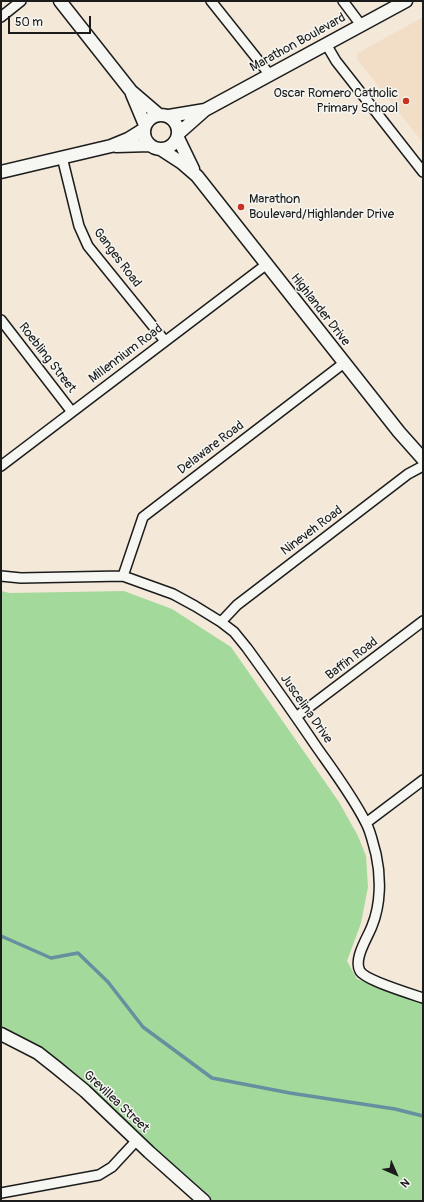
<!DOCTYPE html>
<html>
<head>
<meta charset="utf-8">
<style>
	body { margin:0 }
	#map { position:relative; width:424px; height:1202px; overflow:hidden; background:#f4e8d9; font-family:Pangolin,sans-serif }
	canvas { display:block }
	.frame { position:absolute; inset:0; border:2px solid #1c1c1c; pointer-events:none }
	.north { position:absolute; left:376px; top:1154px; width:40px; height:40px; -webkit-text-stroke:3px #f6f6f2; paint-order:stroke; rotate:135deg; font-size:11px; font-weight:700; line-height:16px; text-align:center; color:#1c1c1c }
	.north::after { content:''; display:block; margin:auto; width:14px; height:18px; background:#1c1c1c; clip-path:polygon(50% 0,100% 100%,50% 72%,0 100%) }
	.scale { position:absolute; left:8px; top:16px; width:83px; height:18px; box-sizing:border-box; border:2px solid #1c1c1c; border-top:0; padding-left:5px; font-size:12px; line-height:14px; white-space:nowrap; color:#1c1c1c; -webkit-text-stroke:3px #f6f6f2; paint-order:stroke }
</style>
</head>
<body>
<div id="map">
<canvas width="424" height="1202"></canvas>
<div class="frame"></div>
<div class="north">N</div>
<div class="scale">50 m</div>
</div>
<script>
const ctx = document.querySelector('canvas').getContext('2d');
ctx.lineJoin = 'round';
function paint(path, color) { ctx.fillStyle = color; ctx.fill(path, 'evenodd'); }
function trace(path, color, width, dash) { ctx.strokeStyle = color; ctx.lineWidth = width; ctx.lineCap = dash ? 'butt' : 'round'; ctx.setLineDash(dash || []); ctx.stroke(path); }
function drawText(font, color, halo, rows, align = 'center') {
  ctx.font = font + ' Pangolin,sans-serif'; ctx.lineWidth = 3; ctx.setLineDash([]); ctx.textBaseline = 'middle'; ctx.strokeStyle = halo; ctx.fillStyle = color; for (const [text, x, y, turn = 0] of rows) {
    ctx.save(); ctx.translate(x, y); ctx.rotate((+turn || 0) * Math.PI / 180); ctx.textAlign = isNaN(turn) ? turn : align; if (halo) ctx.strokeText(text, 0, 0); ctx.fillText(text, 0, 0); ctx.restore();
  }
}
paint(new Path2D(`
	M423 17V143L357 59 358 53Z`), '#f2dec7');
paint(new Path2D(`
	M1 591 10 593 124 591 172 609 231 647 339 802 358 836 366 856 368 887 361 923 347 961 357 979 423 1003V1201H206L119 1118 1 1030Z`), '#a4d99c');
trace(new Path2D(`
	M1 936 51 958 78 953 108 982 143 1027 212 1078 290 1093 395 1109 423 1116`), '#64909f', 3.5);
const street = new Path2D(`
	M211 1 270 75
	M343 1 361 25
	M1 17 21 1
	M326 44 336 61 423 172
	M62 157 79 226 88 246 165 341
	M1 320 72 412
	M1 466 267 264
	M1 576 21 578 123 576 173 594 195 606 221 622 234 632 247 648C271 681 295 715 318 749 335 773 353 797 366 823 371 832 373 844 376 854 381 877 381 904 372 926 368 937 353 959 360 971 365 980 411 994 423 998
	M123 576 143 517 344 363
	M221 622 237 605 408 474 423 466
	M296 717 423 621
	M366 823 423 780
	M1 1193 99 1175 112 1167 137 1140`);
const secondary = new Path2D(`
	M60 1 131 91 159 115
	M132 94 145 125
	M144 132a17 17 0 1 1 34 0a17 17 0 1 1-34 0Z
	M169 116 205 110
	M179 133 205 110 406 1
	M178 138 193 169
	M116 146 150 145
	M162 150 182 163 197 176 399 432 423 459
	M1 172 111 146 128 139 144 129
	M1 1034 38 1053 57 1068 85 1091 149 1152 204 1201`);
trace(street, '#1c1c1c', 12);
trace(secondary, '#1c1c1c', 15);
trace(street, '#f6f6f2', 9);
trace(secondary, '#f6f6f2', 12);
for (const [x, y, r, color] of [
	[406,101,4,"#c8321e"],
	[241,207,4,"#c8321e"]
]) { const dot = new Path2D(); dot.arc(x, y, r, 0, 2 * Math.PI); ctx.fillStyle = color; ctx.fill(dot); trace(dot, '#f6f6f2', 1.5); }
drawText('13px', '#1c1c1c', '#f6f6f2', [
	["Marathon Boulevard",298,43,-29],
	["Ganges Road",117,258,53],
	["Highlander Drive",320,310,52],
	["Millennium Road",126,354,-37],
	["Roebling Street",47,358,52],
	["Delaware Road",211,448,-37],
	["Nineveh Road",312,531,-37],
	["Baffin Road",352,659,-37],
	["Juscelina Drive",306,709,55],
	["Grevillea Street",116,1102,43]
]);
drawText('13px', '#1c1c1c', '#f6f6f2', [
	["Oscar Romero Catholic",398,94],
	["Primary School",398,109],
	["Marathon",249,200,"left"],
	["Boulevard/Highlander Drive",249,215,"left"]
], 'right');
</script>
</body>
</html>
